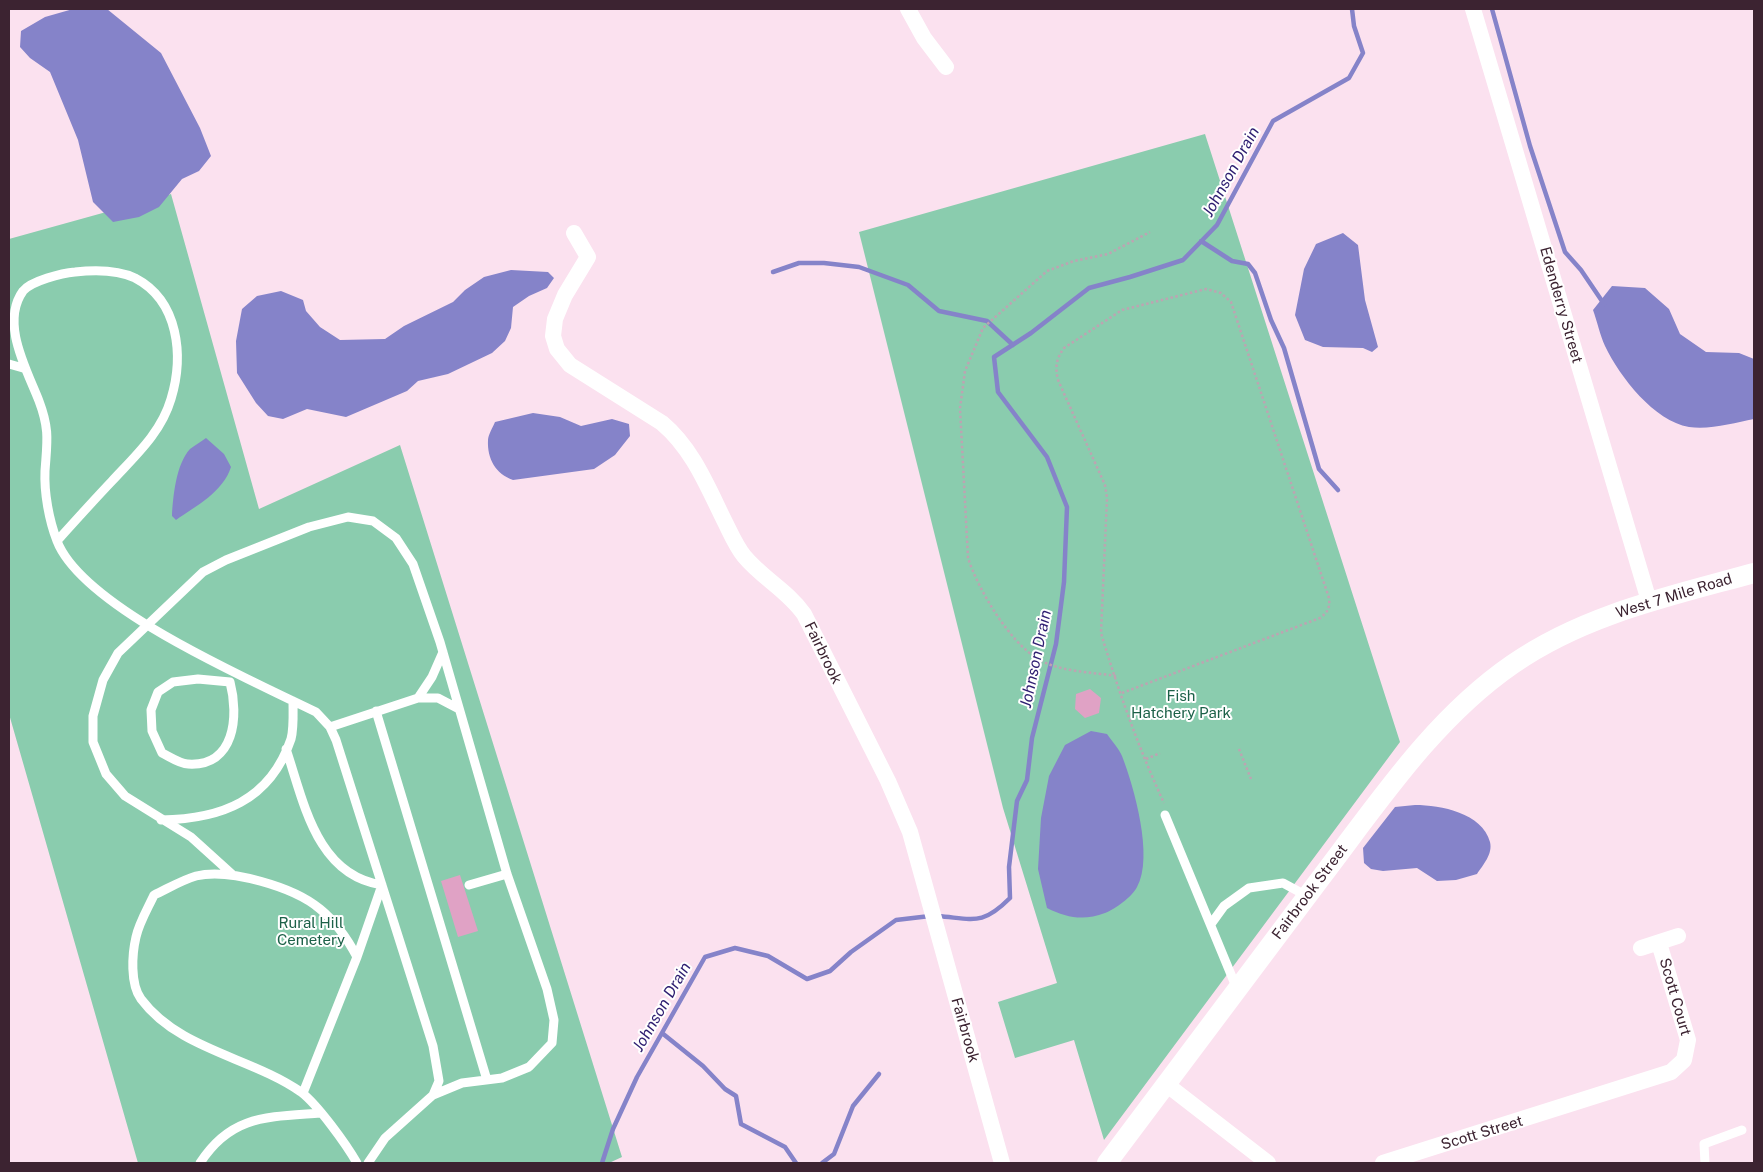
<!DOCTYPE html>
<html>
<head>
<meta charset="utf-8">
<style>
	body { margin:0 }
	#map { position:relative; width:1763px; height:1172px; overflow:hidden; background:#fbe1ef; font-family:"Public Sans",sans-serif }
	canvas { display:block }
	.frame { position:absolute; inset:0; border:10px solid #3c2331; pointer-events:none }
</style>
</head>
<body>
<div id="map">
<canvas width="1763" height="1172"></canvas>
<div class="frame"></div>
</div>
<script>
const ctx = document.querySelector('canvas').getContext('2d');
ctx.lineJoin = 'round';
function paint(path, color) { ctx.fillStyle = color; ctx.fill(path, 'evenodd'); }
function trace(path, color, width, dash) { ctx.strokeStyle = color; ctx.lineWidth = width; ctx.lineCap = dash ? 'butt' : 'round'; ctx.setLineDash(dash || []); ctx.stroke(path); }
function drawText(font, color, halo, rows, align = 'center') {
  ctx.font = font + ' "Public Sans",sans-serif'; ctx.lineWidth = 4; ctx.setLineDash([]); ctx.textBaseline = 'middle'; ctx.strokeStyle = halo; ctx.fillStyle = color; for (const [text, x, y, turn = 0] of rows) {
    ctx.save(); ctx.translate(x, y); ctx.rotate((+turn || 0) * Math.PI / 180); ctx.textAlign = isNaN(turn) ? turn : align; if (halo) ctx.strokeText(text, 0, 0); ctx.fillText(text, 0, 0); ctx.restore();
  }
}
paint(new Path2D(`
	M1205 134 1400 742 1104 1140 1074 1040 1015 1058 998 1002 1057 983 1003 808 859 232Z
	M171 194 259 509 400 445 622 1157 609 1163H138L9 714V239Z`), '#8accae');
paint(new Path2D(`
	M73 9H107L161 53 200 128 211 156 199 171 182 179 159 207 139 217 113 222 93 202 78 140 50 72 30 58 20 47 21 31 45 17Z
	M1343 233 1358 245 1365 300 1378 347 1372 352 1363 348 1323 347 1305 340 1295 315 1304 269 1316 244Z
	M511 270 548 272 554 278 547 288 529 296 513 307 511 328 505 341 492 353 448 374 418 381 407 391 346 417 307 409 283 419 268 416 256 403 237 373 236 341 242 309 257 296 281 291 303 300 306 311 320 327 340 340 385 339 404 326 453 302 465 290 484 277Z
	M1612 286 1645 288 1669 309 1680 334 1706 352 1739 353 1754 359V419C1734 423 1710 430 1689 427 1654 421 1620 377 1605 346 1600 335 1597 321 1593 310Z
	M533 413 560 417 581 426 612 419 629 424 630 436 615 455 594 469 513 480C496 474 487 459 488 440 488 435 493 427 495 422Z
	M206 438 224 454 231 467C223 492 196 506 176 520L172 516C173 497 176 464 190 449 195 445 201 442 206 438Z
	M1091 731 1107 734C1112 741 1119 749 1122 756 1134 787 1154 857 1137 887 1132 897 1115 909 1105 913 1084 921 1067 918 1047 908L1038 869 1041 818 1049 776 1065 745Z
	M1415 805C1441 805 1482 813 1490 842 1493 854 1483 865 1477 874L1456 880 1437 881 1417 868 1383 871 1371 869 1364 863 1363 848 1395 807Z`), '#8583c9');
trace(new Path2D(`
	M1492 9 1530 146 1565 252 1581 270 1604 304
	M1201 241 1232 261 1248 264 1255 273 1271 320 1284 348 1319 469 1338 490
	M773 272 799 263H824L859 267 908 285 939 311 987 321 1013 345
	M938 916C974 919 982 926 1010 898L1009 867 1017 801 1027 780 1032 738 1056 644 1064 582 1067 507 1047 457 998 392 994 357 1031 333 1089 288 1130 277 1183 260 1217 225 1273 121 1349 78 1363 53 1354 26 1352 9
	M662 1033 703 1066 725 1089 736 1096 741 1124 785 1147 796 1163
	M602 1163 613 1129 637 1077 705 957 735 948 768 956 807 979 830 971 851 952 896 920 930 916
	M822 1163 834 1154 853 1106 879 1074`), '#8583c9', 4.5);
paint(new Path2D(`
	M1090 689 1101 698 1099 713 1085 718 1075 709 1076 694Z
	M460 875 478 931 458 937 441 881Z`), '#e0a2c5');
trace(new Path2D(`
	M1116 676C1092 672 1061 672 1040 660 1010 644 978 589 968 558L960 408 965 371 983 328 1047 271 1074 261 1108 254 1150 232
	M1122 693 1320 618C1328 612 1330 608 1329 598L1231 302 1221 293 1206 289 1122 310 1064 348C1056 359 1055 367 1058 380L1105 485 1107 498 1101 633C1118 690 1139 749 1164 803
	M1239 749 1251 779
	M1146 759 1160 753`), '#bda4b2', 2.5, [2.5, 2.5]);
trace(new Path2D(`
	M9 364 23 368
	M57 541C75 521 93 501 112 481 135 456 161 433 171 399 184 356 179 301 135 278 118 270 93 270 75 272 62 273 31 281 23 291 0 323 27 370 39 401 50 430 47 442 45 471 44 493 49 520 57 541 83 608 251 680 316 712L330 727 336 740 433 1046 439 1081 433 1095
	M198 679 230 682C239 716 235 767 188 764 180 764 170 757 162 753L152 731 151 710 158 692 173 682Z
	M418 698 432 677 443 652
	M376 711 487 1080
	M330 727 418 698H438L459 709
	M286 749C304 802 316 875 382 885L357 957 303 1093
	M1165 815 1237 989
	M161 820C221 819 270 801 291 739 294 728 293 713 293 701
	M233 875 191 837 125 796 106 774 93 742V716L103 680 118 653 203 572 226 560 309 527 348 517 373 521 396 538 413 564 440 642 507 874 547 989 554 1020 552 1043 529 1067 502 1078 462 1083 433 1095 385 1138 368 1163
	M469 885 507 874
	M1211 924 1224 906 1249 888 1283 883 1307 896
	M200 1163C231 1115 267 1117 320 1113
	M357 1163C346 1144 318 1105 301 1092 251 1057 179 1050 141 999 130 984 132 954 136 937 139 923 148 908 154 895 167 889 182 880 196 876 229 868 294 887 320 909 336 922 347 938 357 957
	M1705 1163 1704 1144 1742 1130`), '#fff', 9);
trace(new Path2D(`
	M908 9 924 38 946 67
	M1473 9 1649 601
	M574 233 588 257 565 295 555 319 553 336 557 349 570 365 662 423C693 449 708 488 725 522 731 534 736 546 744 556 762 578 787 590 804 614L888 781 910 832 1002 1163
	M1641 948 1678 936
	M1166 1084 1268 1163
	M1383 1163 1671 1072 1684 1060 1688 1040 1659 943`), '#fff', 16);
trace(new Path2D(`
	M1107 1163C1178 1069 1248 974 1320 879 1378 803 1433 719 1513 664 1585 614 1671 596 1754 573`), '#fff', 20);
drawText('15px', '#3c2331', '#fff', [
	["Edenderry Street",1561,305,74],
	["West 7 Mile Road",1674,596,-17],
	["Fairbrook",823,653,64],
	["Fairbrook Street",1310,892,-53],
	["Scott Court",1675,997,74],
	["Fairbrook",965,1030,74],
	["Scott Street",1482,1133,-17]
]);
drawText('15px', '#1c6148', '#fff', [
	["Fish",1181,696],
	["Hatchery Park",1181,713],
	["Rural Hill",311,923],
	["Cemetery",311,940]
]);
drawText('italic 16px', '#2e1e71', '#fff', [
	["Johnson Drain",1231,172,-61],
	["Johnson Drain",1036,659,-78],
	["Johnson Drain",662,1007,-60]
]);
</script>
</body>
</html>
